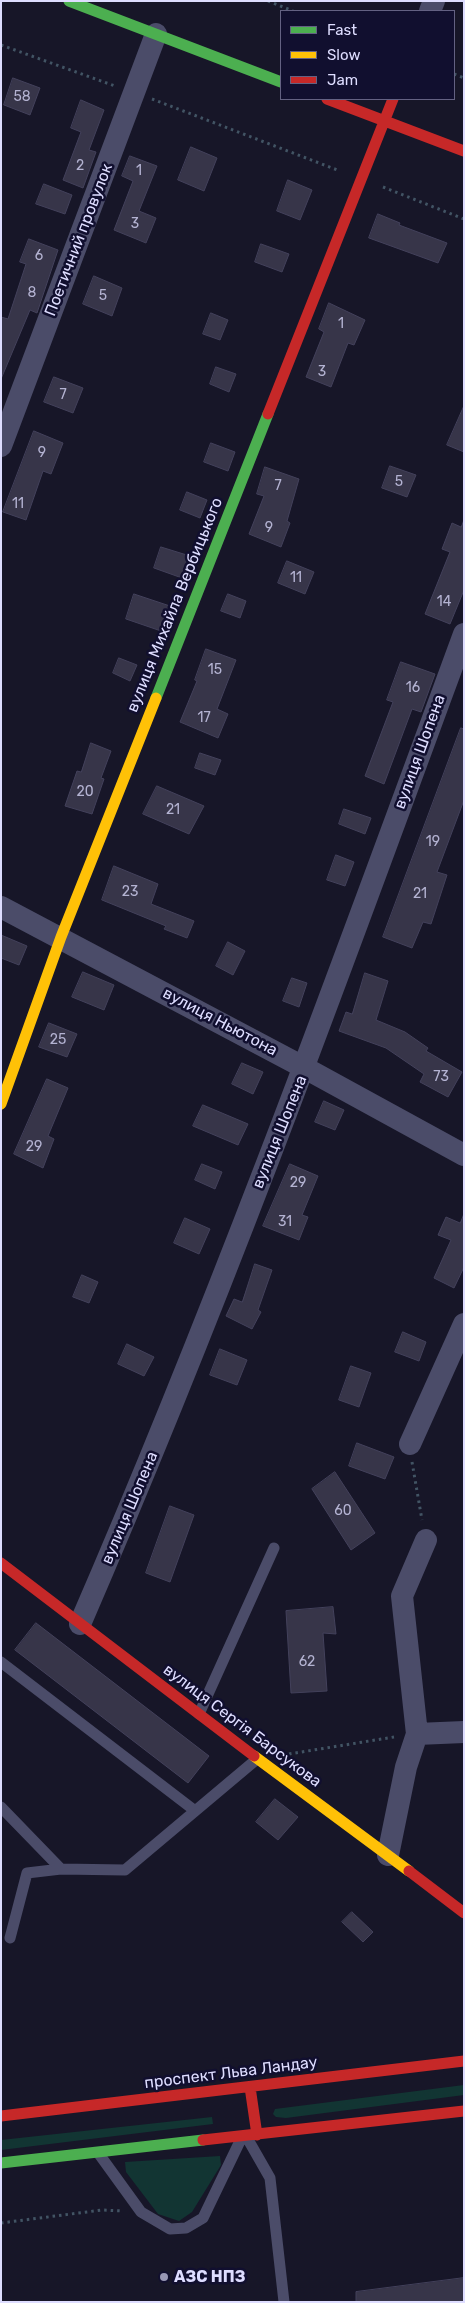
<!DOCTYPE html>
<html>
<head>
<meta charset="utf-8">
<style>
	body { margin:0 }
	#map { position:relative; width:465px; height:2303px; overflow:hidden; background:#171628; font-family:Rubik,sans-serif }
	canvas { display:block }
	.frame { position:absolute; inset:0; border:2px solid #deddff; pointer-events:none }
	.legend { position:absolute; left:280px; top:10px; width:175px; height:90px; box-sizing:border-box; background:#110f2f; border:1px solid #636182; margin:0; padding:6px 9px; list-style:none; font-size:15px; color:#deddff }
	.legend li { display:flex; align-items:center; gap:10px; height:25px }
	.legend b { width:25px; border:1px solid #636182 }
</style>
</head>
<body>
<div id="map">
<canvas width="465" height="2303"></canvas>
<div class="frame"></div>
<ul class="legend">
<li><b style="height:6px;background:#4caf50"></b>Fast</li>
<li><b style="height:6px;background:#ffc107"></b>Slow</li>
<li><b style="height:6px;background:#c62828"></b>Jam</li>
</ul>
</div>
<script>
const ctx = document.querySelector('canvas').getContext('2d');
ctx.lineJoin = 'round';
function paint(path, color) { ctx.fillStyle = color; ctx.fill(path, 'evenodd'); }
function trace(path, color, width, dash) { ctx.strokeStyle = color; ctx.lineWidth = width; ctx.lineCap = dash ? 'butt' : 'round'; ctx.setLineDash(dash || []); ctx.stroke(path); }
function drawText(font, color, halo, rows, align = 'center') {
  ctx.font = font + ' Rubik,sans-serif'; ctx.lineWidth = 5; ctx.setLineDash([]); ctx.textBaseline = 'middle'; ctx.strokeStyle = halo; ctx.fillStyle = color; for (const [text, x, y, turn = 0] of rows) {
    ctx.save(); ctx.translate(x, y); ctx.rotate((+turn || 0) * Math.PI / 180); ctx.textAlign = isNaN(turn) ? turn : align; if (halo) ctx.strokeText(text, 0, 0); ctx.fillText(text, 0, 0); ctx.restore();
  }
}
paint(new Path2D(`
	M464 2085V2095L286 2118 276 2117 273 2114 275 2109Z
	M212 2117 213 2124 1 2150V2140Z
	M220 2156 221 2165 192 2212 179 2221 158 2214 126 2172 125 2162Z`), '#123533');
const building = new Path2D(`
	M13 78 40 88 30 115 4 105Z
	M81 100 104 110 89 150 96 152 83 188 63 180 81 132 71 128Z
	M191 147 217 158 204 191 178 180Z
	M130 156 157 166 139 211 156 218 146 243 114 230 133 181 122 176Z
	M288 180 312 190 300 220 277 211Z
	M44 184 72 195 65 214 36 204Z
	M378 214 400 223 399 225 447 243 438 263 369 238Z
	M29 239 58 250 37 313 30 310 1 379V317L8 319 26 264 20 262Z
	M261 244 289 254 282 272 255 262Z
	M94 276 122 288 112 316 83 304Z
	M329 303 365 320 354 345 348 343 331 387 306 377 324 332 319 329Z
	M211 313 228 320 220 340 203 334Z
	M216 367 236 374 229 392 210 384Z
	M54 377 83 388 73 413 44 402Z
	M464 406V452L447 445Z
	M34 431 63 443 51 474 43 471 26 520 3 512Z
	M211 443 235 452 228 471 204 462Z
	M390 466 416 475 407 497 382 488Z
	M265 467 299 479 287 521 290 523 281 547 249 534 264 496 257 494Z
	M187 492 207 500 200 518 180 510Z
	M464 520V590L450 624 425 614 450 552 442 549 452 523 461 527Z
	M161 547 190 556 182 578 154 568Z
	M287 561 314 572 305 594 278 583Z
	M134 594 173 607 164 632 126 619Z
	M228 594 246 601 240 618 221 611Z
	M206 649 236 660 217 709 228 714 218 738 180 722 197 681 195 680Z
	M119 658 137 665 130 681 113 673Z
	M401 662 435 674 421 712 412 709 384 784 365 776 393 702 387 700Z
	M461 728 464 729V800L437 872 447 875 431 924 423 922 412 948 383 937Z
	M91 743 111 751 101 778 104 779 92 814 65 806 77 771 81 772Z
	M200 753 221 760 215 775 195 768Z
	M157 786 204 806 189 834 143 814Z
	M344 809 371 818 365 834 339 824Z
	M336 855 354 862 345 886 327 880Z
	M114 866 158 884 151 904 194 921 187 938 164 929 166 926 102 900Z
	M1 935 27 946 19 965 1 958Z
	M228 942 245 951 233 975 216 966Z
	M83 972 114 985 104 1010 72 997Z
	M365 973 388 981 376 1020 405 1032 428 1048 426 1051 462 1072 448 1097 420 1082 424 1074 386 1048 339 1031 346 1012 352 1014Z
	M292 978 307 983 299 1007 283 1001Z
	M49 1023 77 1034 67 1057 39 1047Z
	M242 1063 263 1072 253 1094 232 1084Z
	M47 1079 68 1088 48 1136 54 1139 43 1168 14 1154Z
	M324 1101 344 1110 335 1130 315 1122Z
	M203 1105 248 1124 238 1145 193 1126Z
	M202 1164 222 1172 215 1189 195 1180Z
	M290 1164 318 1176 302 1215 308 1217 299 1240 263 1226Z
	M464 1214V1267L454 1288 434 1278 451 1240 438 1235 446 1217 460 1223Z
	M185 1218 210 1229 199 1254 174 1243Z
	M255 1264 272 1270 258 1310 261 1312 252 1329 226 1316 234 1299 242 1302Z
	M82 1275 98 1282 89 1303 73 1297Z
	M403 1332 426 1342 419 1361 395 1352Z
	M127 1344 154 1357 144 1376 118 1364Z
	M220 1349 247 1360 237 1385 210 1375Z
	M351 1366 371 1373 359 1407 339 1400Z
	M357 1443 394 1457 385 1479 349 1466Z
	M335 1472 375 1533 351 1550 312 1489Z
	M170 1506 194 1515 170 1582 146 1573Z
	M333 1607 336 1634 323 1633 327 1691 291 1693 286 1611Z
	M36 1623 209 1756 188 1783 15 1650Z
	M275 1799 298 1817 278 1840 256 1822Z
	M352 1912 373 1932 363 1942 342 1922Z
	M464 2278V2302H356V2292Z`);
paint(building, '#373549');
trace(building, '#43415b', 1);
trace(new Path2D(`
	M268 1 293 11
	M1 45 115 86
	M454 74 464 78
	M152 99 340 171
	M383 187 464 219
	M412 1462 422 1520
	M289 1754 394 1737
	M1 2223 102 2210 123 2211`), '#425464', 3, [2.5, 4]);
trace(new Path2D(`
	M1 1662 194 1810
	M199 1714 274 1548
	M1 1807 61 1869
	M10 1938 27 1873 61 1869 125 1870 257 1759
	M246 2136 270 2178 284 2302
	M99 2154 141 2212 170 2229 186 2228 203 2218 241 2139`), '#4b4c69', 11);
trace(new Path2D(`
	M430 11 434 1
	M1 446 156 34
	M1 907 305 1068 464 1155
	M410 1444 464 1324
	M80 1624C221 1299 342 966 464 634
	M417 1734 464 1732
	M388 1855 406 1767 417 1734 402 1596 426 1540`), '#4b4c69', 22);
trace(new Path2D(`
	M69 1 281 82
	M156 698 268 414
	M1 2163 203 2140`), '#4caf50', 11);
trace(new Path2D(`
	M1 1104 61 937 156 698
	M254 1756 409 1871`), '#ffc107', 11);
trace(new Path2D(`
	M327 99 464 151
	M268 414 393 99
	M1 1563 254 1756
	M409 1871 464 1913
	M250 2087 257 2135
	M1 2116 464 2061
	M203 2140 464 2111`), '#c62828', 11);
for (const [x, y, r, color] of [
	[164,2277,5,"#9897b4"]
]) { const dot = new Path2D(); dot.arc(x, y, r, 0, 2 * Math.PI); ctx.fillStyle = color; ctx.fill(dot); trace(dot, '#110f2f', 2); }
drawText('14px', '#b4b3d2', null, [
	["58",22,97],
	["2",80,166],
	["1",139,171],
	["3",135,224],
	["6",39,256],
	["8",32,293],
	["5",103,296],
	["1",341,324],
	["3",322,372],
	["7",63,395],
	["9",42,453],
	["5",399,482],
	["7",278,486],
	["11",18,504],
	["9",269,528],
	["11",296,578],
	["14",444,602],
	["15",215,670],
	["16",413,688],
	["17",204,718],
	["20",85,792],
	["21",173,810],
	["19",433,842],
	["23",130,892],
	["21",420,894],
	["25",58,1040],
	["73",441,1077],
	["29",34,1147],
	["29",298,1183],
	["31",285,1222],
	["60",343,1511],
	["62",307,1662]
]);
drawText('16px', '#deddff', '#110f2f', [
	["Поетичний провулок",79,240,-69],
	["вулиця Михайла Вербицького",175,605,-68],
	["вулиця Шопена",420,752,-70],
	["вулиця Ньютона",220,1022,28],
	["вулиця Шопена",280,1132,-68],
	["вулиця Шопена",130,1508,-67],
	["вулиця Сергія Барсукова",242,1726,37],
	["проспект Льва Ландау",231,2073,-7]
]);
drawText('bold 16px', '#deddff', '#110f2f', [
	["АЗС НПЗ",174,2277]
], 'left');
</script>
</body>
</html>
